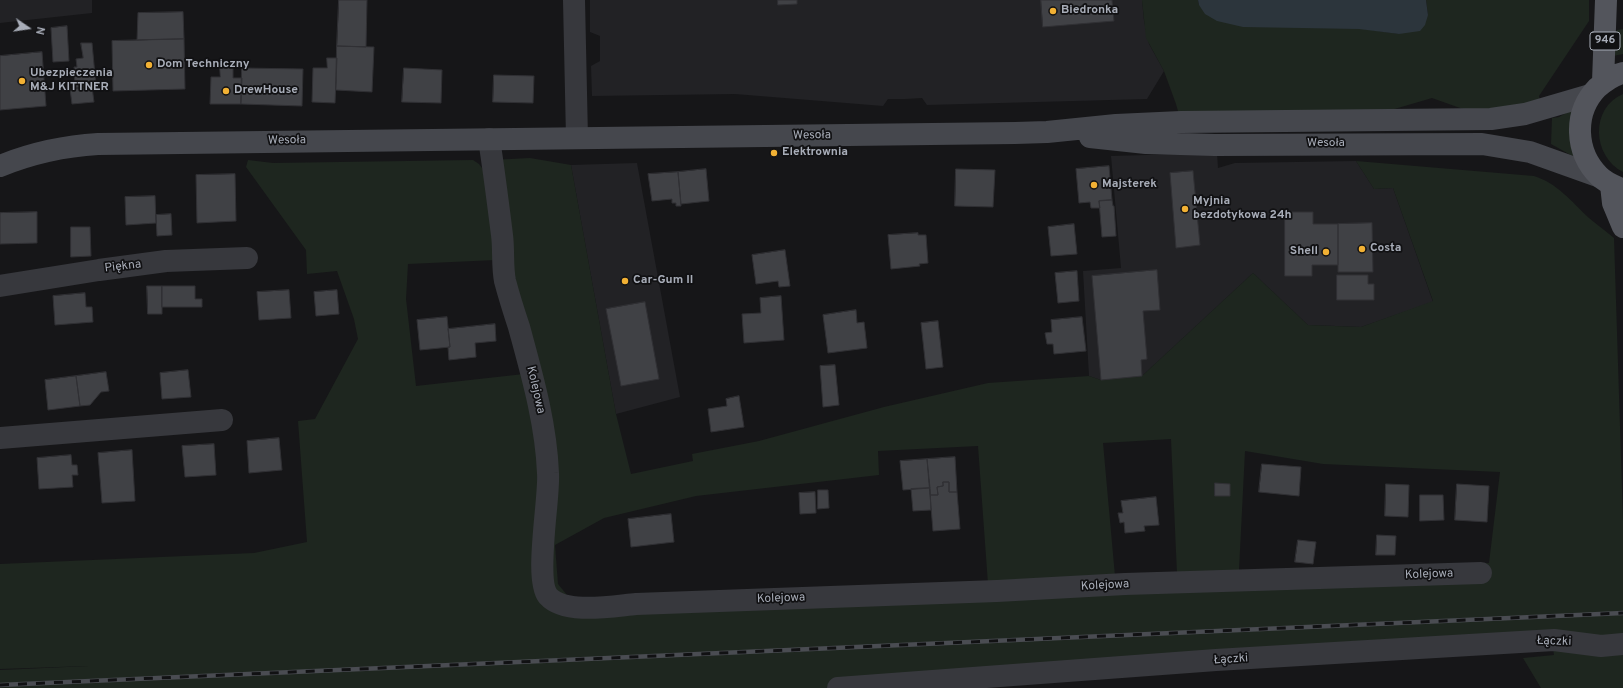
<!DOCTYPE html>
<html>
<head>
<meta charset="utf-8">
<style>
	body { margin:0 }
	#map { position:relative; width:1623px; height:688px; overflow:hidden; background:#161618; font-family:Overpass,sans-serif }
	canvas { display:block }
	.north { position:absolute; left:8px; top:8px; width:40px; height:40px; -webkit-text-stroke:3px #111113; paint-order:stroke; rotate:103deg; font-size:11px; font-weight:700; line-height:16px; text-align:center; color:#a8adb8 }
	.north::after { content:''; display:block; margin:auto; width:14px; height:18px; background:#a8adb8; clip-path:polygon(50% 0,100% 100%,50% 72%,0 100%) }
</style>
</head>
<body>
<div id="map">
<canvas width="1623" height="688"></canvas>
<div class="north">N</div>
</div>
<script>
const ctx = document.querySelector('canvas').getContext('2d');
ctx.lineJoin = 'round';
function paint(path, color) { ctx.fillStyle = color; ctx.fill(path, 'evenodd'); }
function trace(path, color, width, dash) { ctx.strokeStyle = color; ctx.lineWidth = width; ctx.lineCap = dash ? 'butt' : 'round'; ctx.setLineDash(dash || []); ctx.stroke(path); }
function drawText(font, color, halo, rows, align = 'center') {
  ctx.font = font + ' Overpass,sans-serif'; ctx.lineWidth = 3.5; ctx.setLineDash([]); ctx.textBaseline = 'middle'; ctx.strokeStyle = halo; ctx.fillStyle = color; for (const [text, x, y, turn = 0] of rows) {
    ctx.save(); ctx.translate(x, y); ctx.rotate((+turn || 0) * Math.PI / 180); ctx.textAlign = isNaN(turn) ? turn : align; if (halo) ctx.strokeText(text, 0, 0); ctx.fillText(text, 0, 0); ctx.restore();
  }
}
paint(new Path2D(`
	M0 0H92V13L0 23Z
	M590 0H1142L1144 21 1149 44 1164 71 1147 99 927 105 922 98 905 99H888L883 106 735 94 592 96 591 66 600 61V36L590 32Z
	M1217 153 1218 168 1235 163 1356 161 1374 189 1393 188 1433 302 1361 327 1308 325 1253 273 1142 376 1101 380 1089 376 1083 271 1121 268 1111 156Z
	M637 163 680 397 616 414 571 165Z`), '#222225');
paint(new Path2D(`
	M1142 0H1198L1199 5 1399 34 1428 15 1426 0H1589V21L1539 96 1542 109 1491 119 1432 98 1357 120 1181 122 1176 104 1164 71 1146 38Z
	M1623 29V54L1613 56 1614 42 1617 30Z
	M1623 94V172C1592 156 1590 108 1623 94Z
	M1575 108 1576 158 1551 144 1552 118 1559 117Z
	M530 158 571 165 616 414 631 474 693 461 692 454 759 441 884 407 988 383 1089 376 1101 380 1142 376 1253 273 1308 325 1361 327 1433 301 1393 188 1374 189 1356 161 1534 176C1557 183 1572 202 1589 218 1597 225 1606 231 1614 238L1623 521V644L838 688H0V670L89 666 0 669V564L254 553 307 542 298 421 315 419 358 339 354 319 337 271 307 274 306 250 246 167 248 160 273 163 473 160 479 164 485 172 496 260 408 264 406 299 416 386 524 374 492 160ZM1171 439 1177 574 1115 576 1103 443ZM978 446 988 584 580 598 567 595 558 584 555 545 604 518 696 496 879 475 878 451ZM1245 451 1323 464 1500 472 1489 563 1239 570Z
	M1553 649 1623 650V688H1541L1523 658 1554 655Z`), '#1e261f');
paint(new Path2D(`
	M1198 0H1426L1428 15 1425 25 1420 31 1399 34 1359 29 1243 27 1217 21 1205 14 1199 5Z`), '#2c353c');
const building = new Path2D(`
	M339 0H367L366 47 337 46Z
	M778 0H797V4L778 5Z
	M1041 0H1112L1114 21 1043 27Z
	M183 12 184 39 137 40 138 13Z
	M67 26 69 61 53 62 51 28Z
	M184 39 185 89 113 91 112 41Z
	M81 43H92L96 86 75 88 74 67H77L76 59 83 58Z
	M337 46 374 47 372 92 336 90Z
	M42 52 46 106 0 110V56Z
	M327 58H337L335 103 312 102 313 68H327Z
	M220 68H233V78H242L241 104H210L211 77H220Z
	M242 68 303 69 302 106 241 104Z
	M404 68 442 70 441 103 402 102Z
	M494 75 534 76 533 103 493 102Z
	M92 87 94 102 72 104 70 89Z
	M1109 166 1112 200 1099 201 1100 208H1091L1090 202 1079 203 1076 169Z
	M706 169 709 201 681 204 678 172Z
	M956 169 995 170 993 207 955 206Z
	M1193 171 1200 245 1176 248 1170 173Z
	M678 172 681 206H676V203H672V199L652 201 648 174Z
	M235 174 236 221 197 223 196 175Z
	M155 196 156 223 126 225 125 197Z
	M1112 200 1113 206H1114L1116 236 1102 237 1099 201Z
	M37 212V243L0 244V213Z
	M1285 212H1313V224H1338V265H1312V276H1285Z
	M171 214 172 235 157 236 156 215Z
	M1372 223 1373 272H1338V224Z
	M1074 224 1077 254 1051 256 1048 227Z
	M71 227H90L91 256 71 257Z
	M918 233V235H926L928 263 919 264 920 266 891 269 888 235Z
	M785 250 790 286 779 287 778 281 756 284 752 255Z
	M1157 270 1160 310 1143 311 1147 359 1141 360 1142 376 1101 380 1092 276Z
	M1077 271 1079 301 1058 303 1055 273Z
	M1337 275H1368V284H1374V300H1337Z
	M147 286H162V314H148Z
	M162 286H195V299H202V307H162Z
	M289 290 291 318 259 320 257 292Z
	M337 290 339 314 316 316 314 292Z
	M85 293 86 307H92L93 322 55 325 53 296Z
	M781 296 784 340 744 343 742 314 761 313 760 298Z
	M645 302 659 379 621 386 606 309Z
	M856 310 857 323 864 322 867 348 828 353 823 315Z
	M447 317 450 347 420 350 417 320Z
	M1082 317 1086 351 1054 354 1053 344H1047L1045 333 1052 332 1051 320Z
	M938 321 943 367 926 369 921 323Z
	M495 324 496 341 475 343 476 357 449 360 448 347H450L448 329Z
	M835 365 839 405 823 407 820 366Z
	M188 370 191 397 162 399 160 373Z
	M106 372 109 391 101 392 90 405 80 406 76 376Z
	M76 376 80 406 48 410 45 380Z
	M739 396 744 427 711 432 708 409 727 406 726 399Z
	M279 438 282 470 249 473 247 441Z
	M214 444 216 475 185 477 182 446Z
	M132 450 135 501 102 503 98 453Z
	M71 455 72 465H77L78 475H72L73 487 39 489 37 458Z
	M955 457 957 492H949V482H943V486L937 487 938 495H930L927 459Z
	M927 459 930 488 903 490 900 461Z
	M1262 464 1301 467 1299 496 1259 492Z
	M943 482H949V492H957L960 529 933 531 930 495H938L937 487 943 486Z
	M1215 483 1230 484V496H1215Z
	M1386 484 1409 485 1408 517 1385 516Z
	M1457 484 1489 486 1487 522 1455 520Z
	M930 488 931 510 913 511 911 489Z
	M818 490H828L829 508 818 509Z
	M815 492 816 513 800 514 799 493Z
	M1420 495H1443L1444 520 1420 521Z
	M1156 497 1159 525 1144 526 1145 531 1125 533 1124 522 1120 523 1118 513H1123L1121 501Z
	M671 514 674 542 631 547 628 519Z
	M1377 535 1396 536 1395 555H1376Z
	M1298 540 1316 542 1313 564 1295 562Z`);
paint(building, '#404145');
trace(building, '#303034', 1);
trace(new Path2D(`
	M574 0 577 138
	M489 139C494 171 498 203 502 235 504 250 502 266 505 281 509 296 514 312 519 327 532 375 546 423 548 473 550 497 534 579 548 596 565 615 613 606 636 604L997 591 1125 584 1481 573
	M0 286 99 270 166 261 247 258
	M0 438 222 420
	M838 688 1216 660 1554 640 1601 646 1623 644`), '#37383d', 22);
trace(new Path2D(`
	M1090 137 1146 143 1215 145 1482 144 1530 152 1600 177
	M0 166C32 153 64 146 98 144L1015 133 1047 132 1116 125 1181 122 1491 119 1525 114 1590 95`), '#45474d', 22);
trace(new Path2D(`
	M1623 73C1613 75 1604 82 1597 88 1573 113 1575 152 1599 176 1606 183 1615 186 1623 190
	M1603 82 1606 0
	M1611 185 1613 203 1623 227`), '#53555c', 22);
const rail = new Path2D(`
	M0 685 1623 613`);
trace(rail, '#4a4c52', 4.5);
trace(rail, '#111113', 3, [9]);
for (const [x, y, r, color] of [
	[1053,11,4,"#f2b134"],
	[149,65,4,"#f2b134"],
	[22,81,4,"#f2b134"],
	[226,91,4,"#f2b134"],
	[774,153,4,"#f2b134"],
	[1094,185,4,"#f2b134"],
	[1185,209,4,"#f2b134"],
	[1362,249,4,"#f2b134"],
	[1326,252,4,"#f2b134"],
	[625,281,4,"#f2b134"]
]) { const dot = new Path2D(); dot.arc(x, y, r, 0, 2 * Math.PI); ctx.fillStyle = color; ctx.fill(dot); trace(dot, '#111113', 1.5); }
for (const [x, y, w] of [
	[1605,41,30]
]) { const box = new Path2D(); box.roundRect(x - w / 2, y - 9, w, 18, 3); ctx.fillStyle = '#111113'; ctx.fill(box); trace(box, '#a8adb8', 1); }
drawText('bold 11px', '#a8adb8', null, [
	["946",1605,41]
]);
drawText('bold 12px', '#a8adb8', '#111113', [
	["Biedronka",1061,11],
	["Dom Techniczny",157,65],
	["Ubezpieczenia",30,74],
	["M&J KITTNER",30,88],
	["DrewHouse",234,91],
	["Elektrownia",782,153],
	["Majsterek",1102,185],
	["Myjnia",1193,202],
	["bezdotykowa 24h",1193,216],
	["Costa",1370,249],
	["Shell",1318,252,"right"],
	["Car-Gum II",633,281]
], 'left');
drawText('12px', '#a8adb8', '#111113', [
	["Wesoła",812,136,-1],
	["Wesoła",287,141,-1],
	["Wesoła",1326,144],
	["Piękna",123,267,-7],
	["Kolejowa",535,390,77],
	["Kolejowa",1429,575,-2],
	["Kolejowa",1105,586,-3],
	["Kolejowa",781,599,-2],
	["Łączki",1554,642,2],
	["Łączki",1231,660,-4]
]);
</script>
</body>
</html>
